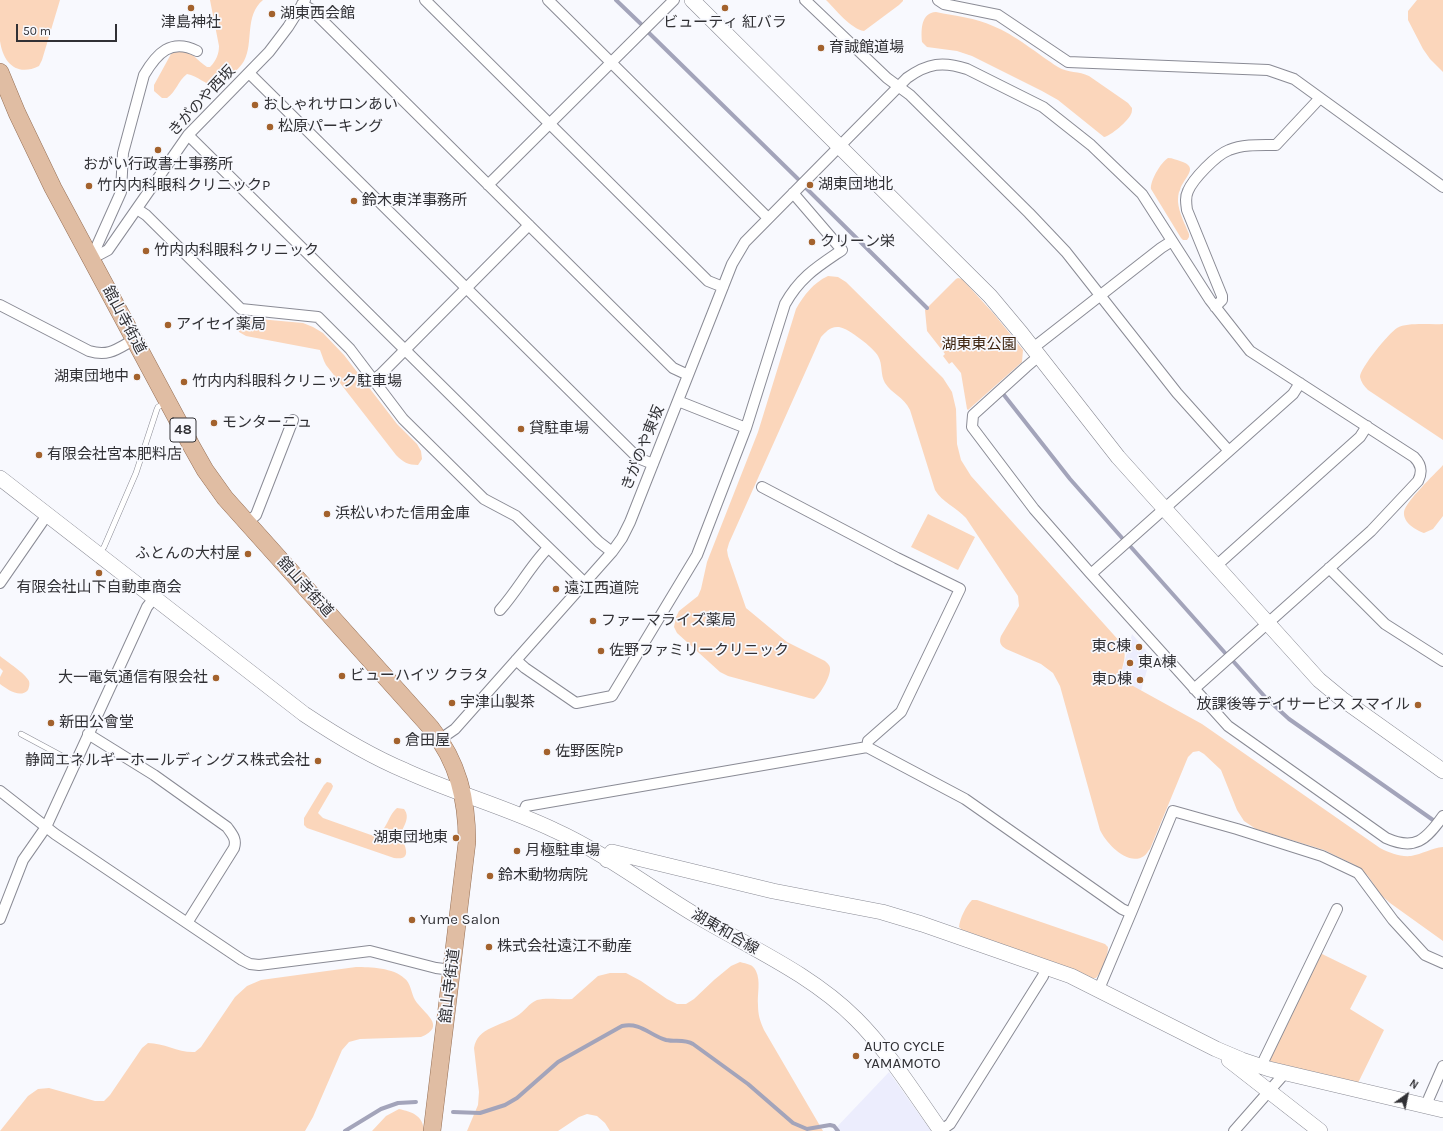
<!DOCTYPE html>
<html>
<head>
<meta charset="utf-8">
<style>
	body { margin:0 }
	#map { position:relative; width:1443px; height:1131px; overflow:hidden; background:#f8f9fe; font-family:Karla,sans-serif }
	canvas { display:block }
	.north { position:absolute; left:1387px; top:1075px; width:40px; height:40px; -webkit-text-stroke:3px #f8f9fe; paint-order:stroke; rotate:33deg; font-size:11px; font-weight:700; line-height:16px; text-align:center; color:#313135 }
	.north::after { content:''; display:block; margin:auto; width:14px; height:18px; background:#313135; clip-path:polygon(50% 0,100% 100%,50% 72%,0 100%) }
	.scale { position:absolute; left:16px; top:24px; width:101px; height:18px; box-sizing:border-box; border:2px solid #313135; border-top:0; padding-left:5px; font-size:12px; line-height:14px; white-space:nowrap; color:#313135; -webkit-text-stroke:3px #f8f9fe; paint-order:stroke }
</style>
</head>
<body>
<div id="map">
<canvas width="1443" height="1131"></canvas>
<div class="north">N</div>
<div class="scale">50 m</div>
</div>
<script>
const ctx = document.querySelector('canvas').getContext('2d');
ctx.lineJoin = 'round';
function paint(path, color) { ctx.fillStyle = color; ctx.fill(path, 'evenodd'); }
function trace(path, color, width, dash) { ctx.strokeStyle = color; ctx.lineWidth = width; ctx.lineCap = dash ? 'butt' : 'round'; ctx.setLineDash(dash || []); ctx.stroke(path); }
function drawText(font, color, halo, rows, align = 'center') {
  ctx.font = font + ' Karla,"Noto Sans JP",sans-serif'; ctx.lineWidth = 3.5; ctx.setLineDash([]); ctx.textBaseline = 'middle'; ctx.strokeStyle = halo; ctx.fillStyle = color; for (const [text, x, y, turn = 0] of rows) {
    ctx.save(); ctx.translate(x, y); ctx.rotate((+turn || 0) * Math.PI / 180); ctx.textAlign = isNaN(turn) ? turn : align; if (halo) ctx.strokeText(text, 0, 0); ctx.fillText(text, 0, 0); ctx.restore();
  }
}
paint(new Path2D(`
	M1132 634 1151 656 1141 691 1128 684 1122 676V671Z
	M889 1072 931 1131H833Z`), '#ecedfd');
paint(new Path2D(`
	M0 0H60L42 60 39 66C17 77 3 63 0 41 0 28 0 13 0 0Z
	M210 0H263C244 16 254 43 244 61 239 70 227 78 220 85L215 87C205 84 198 76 187 74 178 81 176 92 167 98H162L154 91V85L171 54C187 44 195 59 207 67H210C216 61 219 54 219 46Z
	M826 0H903V1L899 5 864 31C851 29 835 9 826 0Z
	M1417 0H1443V72L1430 59 1423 49 1408 20V11Z
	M936 12C955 16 976 18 993 26 1014 34 1039 55 1058 67 1068 73 1079 71 1089 76L1128 103 1132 108C1132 109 1132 113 1131 114 1129 120 1111 136 1104 137L1058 100 1042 91 972 56 957 51 927 47 922 42C921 29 921 13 936 12Z
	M1168 158C1173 158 1176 160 1180 161 1201 167 1183 178 1180 190 1178 193 1178 198 1178 202 1179 213 1185 224 1189 234V237L1187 240H1183L1181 238 1151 189C1150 181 1161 162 1168 158Z
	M828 276 838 277 846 282 943 378 952 392 956 409 957 444 961 460 971 476 1122 644C1130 660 1117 668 1124 681L1202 724 1380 848C1390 853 1400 857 1411 856 1422 854 1432 848 1443 847V941L1390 903 1381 895 1368 876 1355 865 1324 850 1256 829 1244 821 1237 810 1221 770 1204 754 1199 751 1193 752 1188 757 1150 849C1148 851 1146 855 1144 856 1128 867 1106 843 1100 830L1060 686 1053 673 1041 664 1006 649C1000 645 999 642 1001 636L1019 606 1018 596 966 518C956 507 942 502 935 490L910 410C903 396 892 394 885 383 880 375 883 364 878 356 874 348 848 328 839 327 830 326 826 332 821 337L729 543 727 550 728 556 746 608 787 642 825 661C827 663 830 665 830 668 831 676 820 695 814 699L809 698 728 676 720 672 677 633 674 627 676 617 679 611 698 596 701 589 707 562 758 432 796 309C804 295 813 283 828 276Z
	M958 278 962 279 994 314 1023 350 1022 362 968 410 967 409 961 373 952 362 949 364 943 356 945 354 927 331 925 310 956 279Z
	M248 318 303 323 313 327 323 333 344 355 397 424 417 444 421 451 422 459 418 465C408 465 403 462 396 455L326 365 324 361 320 350 246 336 239 332 237 326 242 320Z
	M1443 324V440L1368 390C1364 386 1361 382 1360 377 1360 368 1389 333 1397 328 1408 322 1430 325 1443 324Z
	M1443 465V516L1433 529 1424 533C1416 530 1403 523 1404 512 1405 502 1435 474 1443 465Z
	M928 514 975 537 958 570 911 547Z
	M0 656C7 662 25 673 29 681 30 684 29 687 28 690 20 699 7 689 0 684V677L3 671 0 668Z
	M327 782 331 783 333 786 332 789 318 813 323 818 371 835C387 836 386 817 397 808L404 809C411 818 403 826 401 834 403 844 415 861 394 858L307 828 304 825V818L324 785Z
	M972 900H977L1105 944 1108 947C1108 957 1102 971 1096 978H1092L1074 970 962 930 959 927C960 918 966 906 972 900Z
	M1320 953 1367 976 1350 1009 1384 1030 1358 1083 1268 1061Z
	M740 962C747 964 753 964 756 971 761 981 757 995 758 1005 758 1015 760 1021 764 1030L823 1131H610L605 1123 597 1116 587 1114 579 1117 558 1131H467L478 1105 479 1092 474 1048C477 1027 502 1026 517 1016 524 1012 529 1003 537 1000 547 997 561 1000 572 999L598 976 610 973H626L641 981 667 999 677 1004H686L694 999 714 980 731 966Z
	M356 967C370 967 394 968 404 978 411 983 411 993 415 1000 423 1013 448 1026 421 1037L360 1039 349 1042 342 1050 313 1117 305 1131H0L28 1096 38 1089 49 1088 95 1101H104L110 1095 142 1048 148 1043C164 1043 179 1053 195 1052L201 1047 235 997 247 986 261 980Z
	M399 1109C412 1112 423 1115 424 1131H372L386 1116Z`), '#fbd6bb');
trace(new Path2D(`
	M616 0 641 24
	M649 33 798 179
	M806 188 927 308
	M1004 395 1070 479 1123 539
	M1130 546 1226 654
	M1233 661 1266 698 1289 719 1433 820
	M453 1112 480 1113 505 1105 517 1098 558 1062 622 1026C641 1022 649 1035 666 1040 675 1042 685 1039 693 1044L748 1084 793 1123 807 1129 830 1125 834 1126 838 1131
	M345 1131 381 1109 398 1103 416 1102`), '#a3a4ba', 4);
const lane = new Path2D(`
	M99 553 104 547 136 473 157 409 158 407 165 403
	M21 734 75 763`);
const street = new Path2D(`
	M425 0 708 281 723 287
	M548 0 768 218
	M805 0 887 78 910 95 1029 213 1066 252 1177 393 1229 451
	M938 0 944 4 998 15 1068 62 1268 70 1294 79 1443 187
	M302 4 312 10 673 368 688 375
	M249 73 638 458 653 464
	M188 135 599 542 612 552
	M488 185 674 0
	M137 209 146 215 241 309 318 317 350 349 403 419 484 499 516 516 585 583
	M91 259 108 250 188 135 269 52 288 27 305 0
	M91 259 121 192 123 153 144 75C157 53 171 38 197 51
	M0 305 89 351C109 357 117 349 135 339
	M1215 307 1222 300V296L1187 210C1186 203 1185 197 1188 191 1193 179 1216 155 1229 150 1243 144 1261 145 1276 145L1320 98
	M1033 348 1161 248 1172 241
	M1039 356 1026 367 973 415 972 427 1034 509 1091 574 1293 394 1300 383
	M373 380 381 374 529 225
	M678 401 746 428
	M762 487 897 558 960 589 901 712 868 741 867 747
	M247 523 256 515 293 420
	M1216 566 1360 437 1367 426
	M1329 568 1385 624 1443 661
	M1091 574 1228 726 1386 838C1415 851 1426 840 1443 816
	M0 583 47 515
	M500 610C518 590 530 566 548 548
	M516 660 525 668 576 703 612 696 697 555 746 428 785 304C800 277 817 267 842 250L793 193
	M88 734 154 775 227 827C232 834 237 839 234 848L187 923
	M439 740 455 729 612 552 622 538 630 522 732 264 745 242 907 78C928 63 943 61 967 69L1043 107 1091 145 1142 194 1210 300 1250 351 1414 457C1421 464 1423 471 1418 481L1371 531 1194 689
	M0 791 55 834 242 960 250 964 259 965 370 951 436 968 452 970
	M522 816 526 806 867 747 965 799 1122 909 1131 913 1099 989
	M1131 913 1173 811 1237 829 1322 856 1358 873 1393 920 1425 955 1443 963
	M0 919 23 860 46 827 147 607 154 598
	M1262 1067 1264 1060 1337 909
	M1427 1106 1429 1098 1443 1066
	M940 1131 950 1124 1043 976 1046 967
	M1234 1131 1285 1073`);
const secondary = new Path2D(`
	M692 0 990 296 1021 333 1118 457 1319 680 1342 699 1443 771
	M0 478 304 714C337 736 370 756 406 771 454 793 506 807 554 830 603 852 650 888 697 916 751 948 811 974 856 1019 889 1052 914 1093 941 1131
	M607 860 612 852 773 891 882 912 922 924 1071 976 1216 1049 1242 1060 1269 1069 1443 1110
	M1229 1060 1320 1131`);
const primary = new Path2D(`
	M0 72 17 113 53 188 192 447 205 470 225 498 431 728C458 762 467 799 467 842L432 1131`);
trace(lane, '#8a8b95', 6);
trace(street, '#8a8b95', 12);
trace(secondary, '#8a8b95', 16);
trace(primary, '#956f55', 18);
trace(lane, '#fff', 5);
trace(street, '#fff', 10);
trace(secondary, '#fff', 15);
trace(primary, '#e0bda3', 17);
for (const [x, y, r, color] of [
	[191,8,4,"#a3622d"],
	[725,8,4,"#a3622d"],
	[272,14,4,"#a3622d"],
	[821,48,4,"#a3622d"],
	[255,105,4,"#a3622d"],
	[270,127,4,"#a3622d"],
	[158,150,4,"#a3622d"],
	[810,185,4,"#a3622d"],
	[89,186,4,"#a3622d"],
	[354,201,4,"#a3622d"],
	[812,242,4,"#a3622d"],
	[146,251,4,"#a3622d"],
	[168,325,4,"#a3622d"],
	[137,377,4,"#a3622d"],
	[184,382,4,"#a3622d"],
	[214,423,4,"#a3622d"],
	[521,429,4,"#a3622d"],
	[39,455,4,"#a3622d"],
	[327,514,4,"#a3622d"],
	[248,554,4,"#a3622d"],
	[99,573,4,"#a3622d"],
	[556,589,4,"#a3622d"],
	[593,621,4,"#a3622d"],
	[1139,647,4,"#a3622d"],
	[601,651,4,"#a3622d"],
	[1130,663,4,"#a3622d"],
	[342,676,4,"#a3622d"],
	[216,678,4,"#a3622d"],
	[1140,680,4,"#a3622d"],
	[452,703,4,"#a3622d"],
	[1418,705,4,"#a3622d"],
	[51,723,4,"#a3622d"],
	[397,741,4,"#a3622d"],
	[547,752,4,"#a3622d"],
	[318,761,4,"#a3622d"],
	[456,838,4,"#a3622d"],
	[517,851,4,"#a3622d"],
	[490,876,4,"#a3622d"],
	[412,920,4,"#a3622d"],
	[489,947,4,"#a3622d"],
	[856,1056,4,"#a3622d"]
]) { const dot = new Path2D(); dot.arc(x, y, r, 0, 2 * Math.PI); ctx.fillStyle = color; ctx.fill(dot); trace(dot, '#f8f9fe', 1.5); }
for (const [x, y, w] of [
	[183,430,26]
]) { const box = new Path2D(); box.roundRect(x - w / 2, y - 12, w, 24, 3); ctx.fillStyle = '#f8f9fe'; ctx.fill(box); trace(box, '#313135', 1); }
drawText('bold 14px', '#313135', null, [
	["48",183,430]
]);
drawText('15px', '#313135', '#f8f9fe', [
	["湖東西会館",280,14],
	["津島神社",191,23,"center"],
	["ビューティ 紅バラ",725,23,"center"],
	["育誠館道場",829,48],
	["おしゃれサロンあい",263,105],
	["松原パーキング",278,127],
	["おがい行政書士事務所",158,165,"center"],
	["湖東団地北",818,185],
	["竹内内科眼科クリニックP",97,186],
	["鈴木東洋事務所",362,201],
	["クリーン栄",820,242],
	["竹内内科眼科クリニック",154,251],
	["アイセイ薬局",176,325],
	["湖東団地中",129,377,"right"],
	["竹内内科眼科クリニック駐車場",192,382],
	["モンターニュ",222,423],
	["貸駐車場",529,429],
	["有限会社宮本肥料店",47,455],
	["浜松いわた信用金庫",335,514],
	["ふとんの大村屋",240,554,"right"],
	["有限会社山下自動車商会",99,588,"center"],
	["遠江西道院",564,589],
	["ファーマライズ薬局",601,621],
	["東C棟",1131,647,"right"],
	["佐野ファミリークリニック",609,651],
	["東A棟",1138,663],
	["ビューハイツ クラタ",350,676],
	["大一電気通信有限会社",208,678,"right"],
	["東D棟",1132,680,"right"],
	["宇津山製茶",460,703],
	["放課後等デイサービス スマイル",1410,705,"right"],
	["新田公會堂",59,723],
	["倉田屋",405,741],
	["佐野医院P",555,752],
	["静岡エネルギーホールディングス株式会社",310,761,"right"],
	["湖東団地東",448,838,"right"],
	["月極駐車場",525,851],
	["鈴木動物病院",498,876],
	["Yume Salon",420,920],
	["株式会社遠江不動産",497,947],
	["AUTO CYCLE",864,1047],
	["YAMAMOTO",864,1064]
], 'left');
drawText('15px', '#313135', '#f8f9fe', [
	["きがのや西坂",202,101,-47],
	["舘山寺街道",124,320,62],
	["きがのや東坂",643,448,-68],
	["舘山寺街道",305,587,48],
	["湖東和合線",725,932,30],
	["舘山寺街道",450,986,-83]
]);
drawText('15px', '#3d230e', '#f8f9fe', [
	["湖東東公園",979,345]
]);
</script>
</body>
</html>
